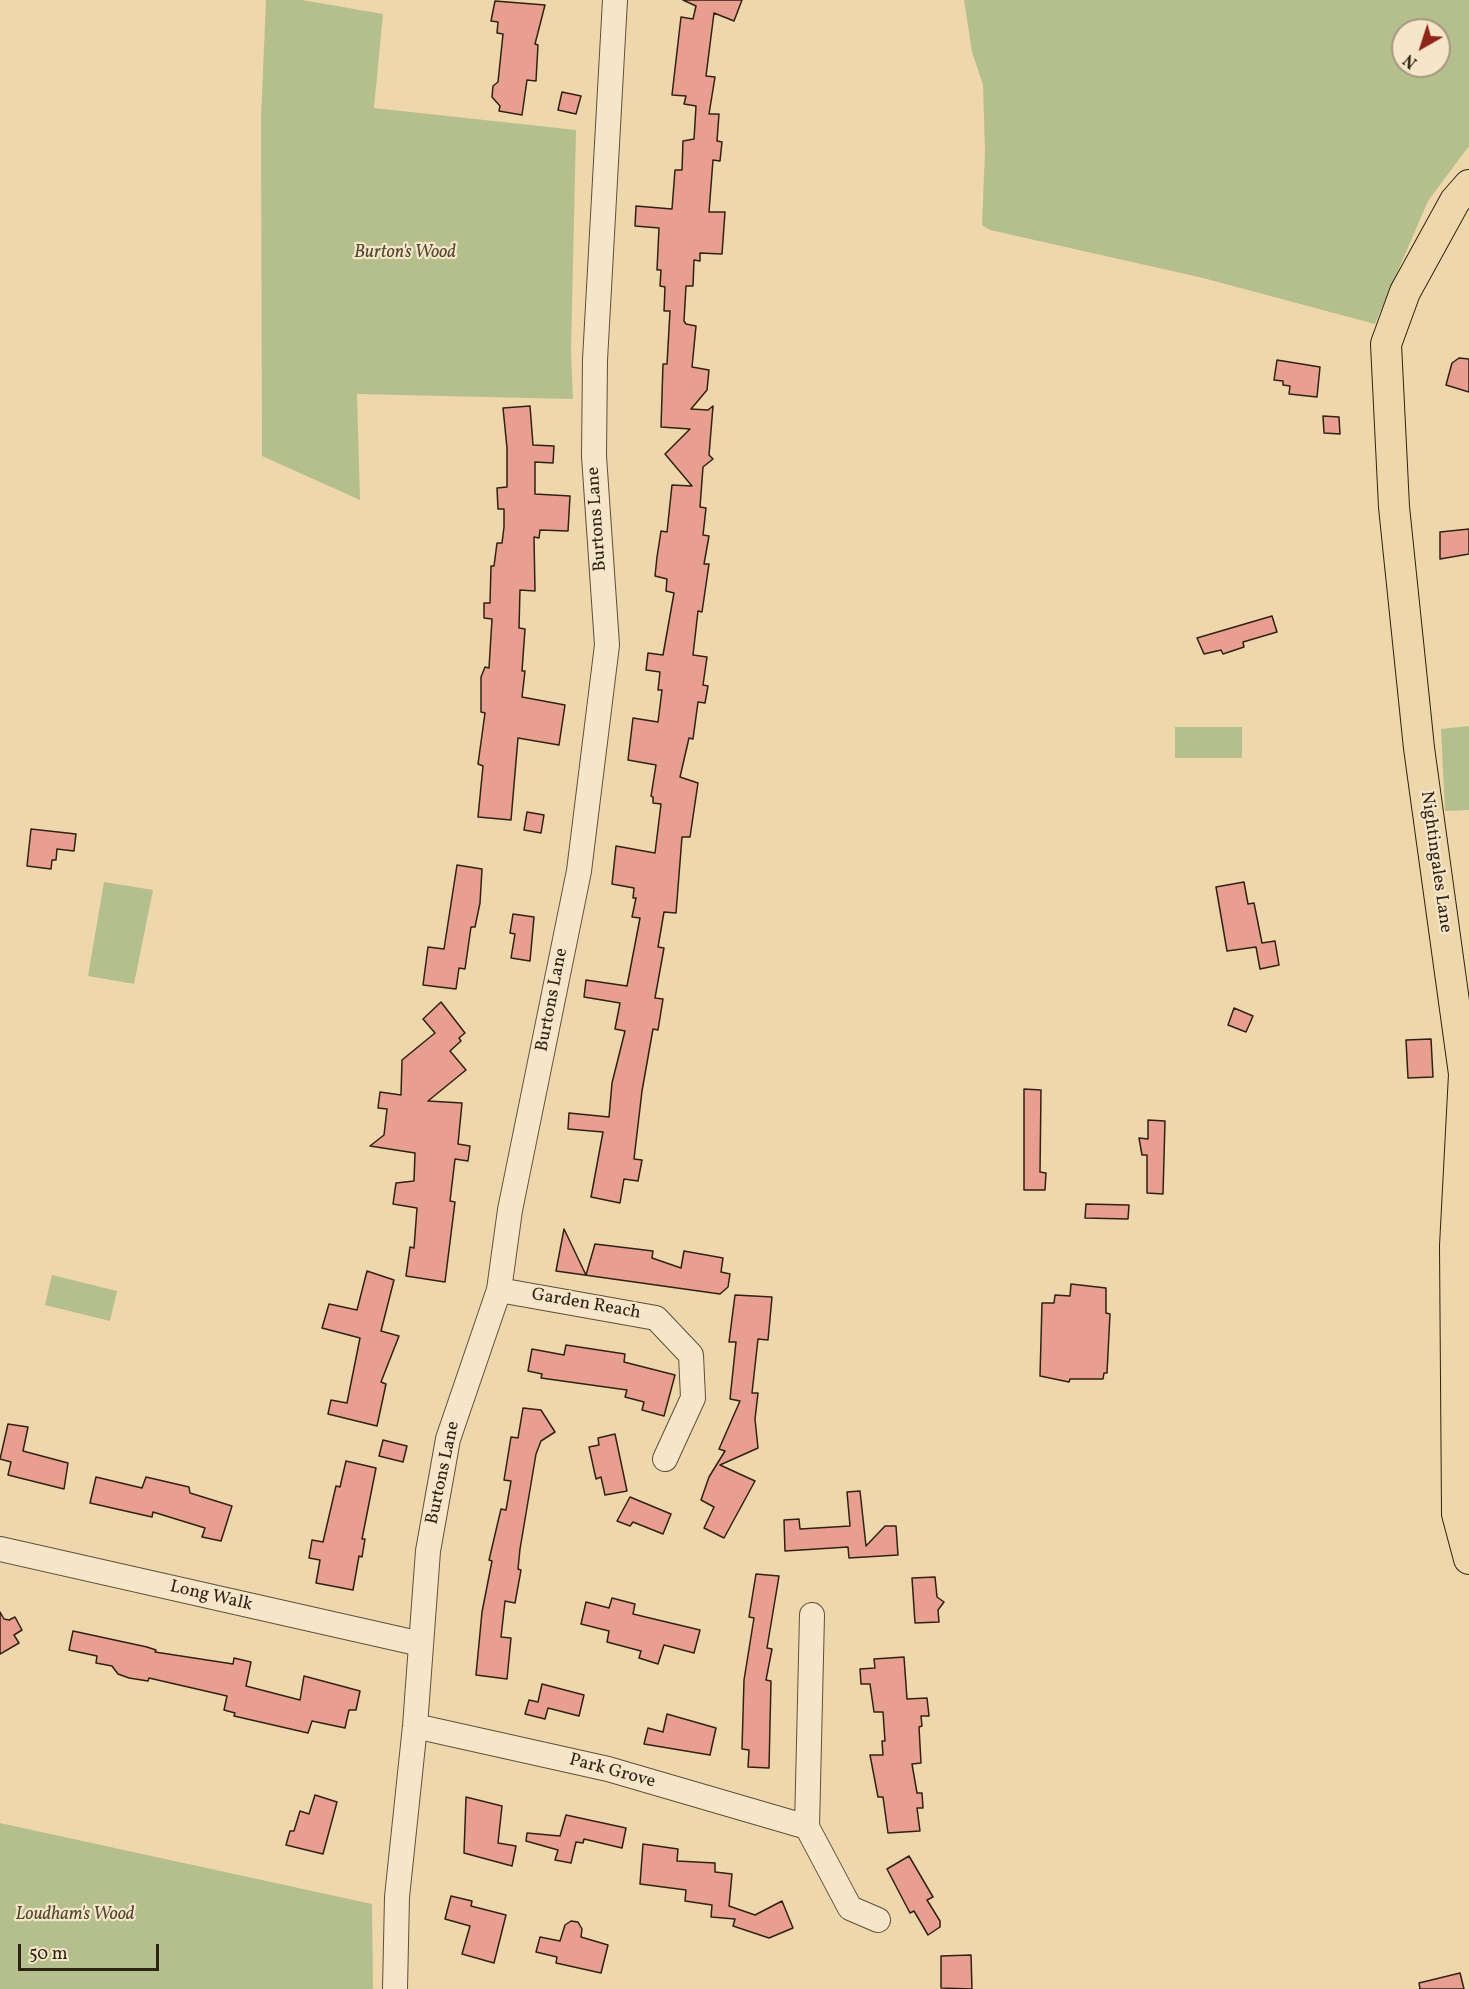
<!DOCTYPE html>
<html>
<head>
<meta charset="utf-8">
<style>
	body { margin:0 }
	#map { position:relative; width:1469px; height:1989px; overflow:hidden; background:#efd7ac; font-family:Vollkorn,serif }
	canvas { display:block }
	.north { position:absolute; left:1391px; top:18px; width:60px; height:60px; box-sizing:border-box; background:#f5e5c9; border:2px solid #a69781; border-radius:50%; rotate:219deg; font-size:16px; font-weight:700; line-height:24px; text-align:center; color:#2f2215 }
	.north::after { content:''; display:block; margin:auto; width:21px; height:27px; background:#8f2418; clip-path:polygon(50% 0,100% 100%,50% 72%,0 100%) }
	.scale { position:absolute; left:18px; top:1944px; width:141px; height:27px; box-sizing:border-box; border:3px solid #2f2215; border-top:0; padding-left:8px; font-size:18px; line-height:21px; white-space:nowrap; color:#2f2215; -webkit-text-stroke:4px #f5e5c9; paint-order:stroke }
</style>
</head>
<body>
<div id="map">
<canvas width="1469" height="1989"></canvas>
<div class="north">N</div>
<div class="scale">50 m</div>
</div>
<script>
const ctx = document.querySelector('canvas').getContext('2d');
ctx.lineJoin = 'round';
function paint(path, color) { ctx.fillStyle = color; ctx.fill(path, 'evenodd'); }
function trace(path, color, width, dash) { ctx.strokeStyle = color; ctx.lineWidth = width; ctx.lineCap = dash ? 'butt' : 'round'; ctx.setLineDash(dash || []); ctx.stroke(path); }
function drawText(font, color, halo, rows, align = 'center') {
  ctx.font = font + ' Vollkorn,serif'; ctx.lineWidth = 4.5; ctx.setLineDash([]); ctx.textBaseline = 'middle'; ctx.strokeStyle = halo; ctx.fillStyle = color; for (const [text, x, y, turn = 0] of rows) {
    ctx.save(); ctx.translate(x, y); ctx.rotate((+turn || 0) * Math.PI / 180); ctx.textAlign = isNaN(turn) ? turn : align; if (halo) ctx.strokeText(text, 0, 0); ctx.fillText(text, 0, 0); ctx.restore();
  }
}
paint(new Path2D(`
	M266 0H302L383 14 374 108 576 130 571 351 573 399 357 394 360 500 262 456 261 118Z
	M964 0H1469V146L1428 201 1375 324 1203 278 990 230 982 225 985 151 983 85 972 52ZM1403 30H1439V66H1403Z
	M1469 726V810L1445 811 1441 729Z
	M1175 727H1242V758H1175Z
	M104 882 153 890 134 984 88 976Z
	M52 1275 117 1291 110 1321 45 1305Z
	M0 1823 372 1904 373 1989H0Z`), '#b5bf8d');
const building = new Path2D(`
	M683 0H742L734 21 714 13 706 76 715 77 709 114H719L717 141 722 142 720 161 713 160 709 212H725L722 254 700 253V261L694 260 693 286H686L684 321 686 324 696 326 692 367 709 370 707 390 691 409 708 410 713 406 709 455 713 459 703 467 700 507 706 508 703 535 709 536 704 564H709L702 612 698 611 693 655 707 657 703 685 708 686 705 703 698 702 693 739 689 738 680 777 698 783 690 837H682L676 913 664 912 658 947 664 948 655 998 663 999 658 1030 653 1029 642 1091 634 1159 642 1160 638 1181 624 1179 620 1203 591 1197 603 1132 568 1129 569 1113 609 1117 612 1083 625 1031 615 1029 620 1003 584 997 586 980 627 986 640 918 632 917 636 898H633L634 888 612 884 616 846 655 853 661 804 653 803V797L651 796 656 765 628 760 633 718 658 722 662 690H658L660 672 646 670 648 653 663 655 674 593 666 591 667 579 655 576 657 557 661 531 667 532 672 485 692 486 665 454 690 429 661 427 663 364H667L670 311H664L665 287 660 286 661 270H657L659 228 635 226 636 206 672 209 675 170H682L683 141 694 139 696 106 684 104 686 96 672 95 681 17 693 19 696 6Z
	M495 1 545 5 535 44 538 45 536 81 527 80 522 115 499 111 500 106 492 97 493 86 498 82 503 34 497 33 498 22 491 21Z
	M562 92 581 96 576 114 558 110Z
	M1459 358 1469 359V392L1446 385 1452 363Z
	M1277 360 1320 367 1317 397 1289 394 1290 386 1283 385V381L1274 380Z
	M530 406 533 445 554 446 553 463 535 462V494L570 496 568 531 540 530 539 538 534 537 535 591 520 590 519 628 525 629 522 671H525L522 697 565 705 559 745 518 738 511 820 478 817 483 766 478 764 485 713 481 712V677L485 667 489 668 492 619 484 618V603H490L491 566H494L497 543H502L504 527V509H498L497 488 507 487V448L503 408Z
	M1323 416 1339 417 1340 434 1324 433Z
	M1469 529V554L1440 559V532Z
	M1272 616 1277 632 1243 642 1244 647 1223 654 1221 650 1204 654 1197 638Z
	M527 812 544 815 541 833 524 830Z
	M31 829 76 834 74 851 57 849 56 860H52L51 869 27 866Z
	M457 865 482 869 480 903 475 927H471L465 969 459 968 456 989 423 985 428 947 444 949Z
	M1244 882 1248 904 1254 903 1262 943 1275 941 1279 965 1260 969 1256 947 1227 951 1216 887Z
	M513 914 534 917 530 961 511 958 515 934 510 933Z
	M441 1002 465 1033 459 1038 461 1041 450 1051 466 1070 428 1101 462 1103 458 1144 470 1146 468 1161 455 1159 450 1201 455 1202 445 1282 406 1276 410 1247 414 1248 417 1208 393 1204 396 1183 414 1181 415 1153 370 1146 384 1135 387 1109 378 1108 380 1092 401 1095 402 1060 435 1033 423 1019Z
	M1234 1008 1253 1016 1246 1032 1228 1025Z
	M1431 1039 1433 1077 1408 1078 1406 1040Z
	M1024 1089 1041 1090 1040 1172 1046 1173 1045 1190H1024Z
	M1148 1120 1165 1121 1163 1194 1147 1193V1155H1142L1139 1138 1148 1139Z
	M1086 1204 1129 1205 1128 1219 1085 1218Z
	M564 1229 586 1275 595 1244 653 1251 652 1258 681 1268 684 1251 723 1258 721 1272 730 1274 728 1287 720 1294 556 1271Z
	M367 1271 394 1280 381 1331 399 1336 381 1382 386 1384 377 1426 328 1414 331 1400 347 1403 360 1338 322 1328 329 1304 357 1310Z
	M1071 1284 1106 1288V1313L1110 1314 1107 1373H1104L1103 1379H1070L1069 1382 1040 1376 1042 1303H1054L1055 1295 1070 1296Z
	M735 1295 772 1297 768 1340 758 1339 752 1393H758L755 1419 758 1448 720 1465 755 1481 724 1538 704 1528 714 1507 701 1500 709 1477 725 1451 719 1449 740 1401 730 1399 736 1342H729Z
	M566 1345 625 1354 624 1362 675 1375 664 1416 642 1410 644 1402 625 1397 627 1390 541 1378 542 1374 528 1371 532 1349 564 1355Z
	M523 1408 541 1410 555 1432 541 1441 536 1454 520 1549 518 1569 521 1570 515 1603 505 1601 501 1637 511 1638 507 1679 476 1675 482 1612 492 1561 489 1560 501 1509 506 1510 511 1481 504 1480 511 1437 518 1438Z
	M8 1424 28 1427 23 1451 68 1463 64 1489 8 1475 11 1462 0 1459Z
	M615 1434 627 1491 605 1495 601 1477 596 1479 589 1447 599 1445 598 1438Z
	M383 1440 407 1446 403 1462 379 1456Z
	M346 1461 376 1468 362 1539H365L362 1557 359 1556 353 1590 316 1583 320 1560 309 1558 312 1540 323 1542 336 1486 340 1487Z
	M96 1477 142 1488 146 1477 189 1487 190 1493 232 1506 221 1541 202 1537 205 1528 153 1512 152 1517 90 1503Z
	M860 1491 866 1546 885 1526H896L898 1555 849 1558 848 1547 785 1551 784 1520 799 1519 800 1529 850 1526 847 1492Z
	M630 1497 671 1514 663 1534 633 1522 630 1526 617 1521Z
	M756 1574 779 1576 767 1648 772 1649 766 1680 771 1681 769 1768 748 1767 749 1750 742 1749 744 1680 754 1618 749 1617Z
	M935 1577 937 1597 944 1602 938 1610 939 1622 915 1623 912 1578Z
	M612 1598 635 1604 633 1614 700 1630 694 1653 664 1645 658 1664 639 1658 641 1651 607 1642 609 1631 581 1624 586 1602 609 1608Z
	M0 1612 4 1619 9 1620 15 1617 22 1630 14 1635 19 1643 0 1654Z
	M73 1631 147 1647 156 1650 155 1652 233 1664 234 1658 251 1662 246 1686 300 1700 304 1676 360 1691 356 1710H349L345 1728 312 1721 308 1733 234 1716 235 1713 224 1710 227 1696 149 1678 148 1681 129 1678 118 1674 112 1666 96 1663 97 1656 69 1650Z
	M904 1657 907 1699 927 1698 929 1716H921L922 1726 919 1727 921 1763 912 1764 917 1793H922L923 1808H917L920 1831 888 1833 883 1797H878L870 1755H883L882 1741H885L883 1712H874L870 1684H861L860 1669 875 1668 874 1659Z
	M542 1684 584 1695 579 1716 548 1708 545 1719 525 1714 529 1700 538 1702Z
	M667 1714 716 1728 710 1755 644 1744 648 1728 663 1732Z
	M315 1795 337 1802 323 1854 286 1845 290 1831H294L300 1811 309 1814Z
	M466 1797 502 1806 498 1843 516 1846 512 1866 464 1853Z
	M566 1815 626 1828 622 1848 584 1839 583 1843 576 1842 571 1863 555 1860 558 1850 526 1841 527 1833 560 1836Z
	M643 1844 678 1849 677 1861 715 1863V1872L732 1874 729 1906 755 1915 782 1901 793 1928 769 1938 733 1926 735 1919 711 1917 712 1905 685 1901 686 1890 640 1884Z
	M909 1856 933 1897 927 1900 940 1921V1927L928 1935 914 1911 910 1913 887 1869Z
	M451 1896 472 1901 471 1906 506 1915 494 1963 462 1954 470 1926 445 1919Z
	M571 1921 578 1922 582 1929 581 1937 608 1945 601 1973 556 1963 557 1957 536 1952 540 1937 560 1941 565 1925Z
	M971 1955 972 1989 941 1988V1956Z
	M1460 1973 1464 1989H1420L1419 1983Z`);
paint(building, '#e89f8f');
trace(building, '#2f2215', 1.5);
const minor = new Path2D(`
	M499 1290 656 1318 691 1355 693 1398 665 1459
	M0 1549 421 1644
	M812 1615 807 1827 850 1908 878 1920
	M415 1726 608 1769 807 1827
	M395 1989 397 1897 415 1726 428 1551 448 1439 499 1290 510 1210 579 871 607 645 594 456 595 360 615 0`);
const major = new Path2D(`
	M1469 185 1455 201 1405 292 1386 344 1394 507 1419 748 1464 1074 1455 1246 1457 1514 1469 1559`);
trace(minor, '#5f4f3b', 26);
trace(major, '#2f2215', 32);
trace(minor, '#f5e5c9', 24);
trace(major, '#efd7ac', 30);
drawText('italic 18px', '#504933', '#f5e5c9', [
	["Burton's Wood",405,254],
	["Loudham's Wood",75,1916]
]);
drawText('18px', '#2f2215', '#f5e5c9', [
	["Burtons Lane",598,519,-94],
	["Nightingales Lane",1435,862,82],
	["Burtons Lane",553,1000,-79],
	["Garden Reach",586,1305,10],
	["Burtons Lane",444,1473,-78],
	["Long Walk",211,1597,13],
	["Park Grove",612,1772,15]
]);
</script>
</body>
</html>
